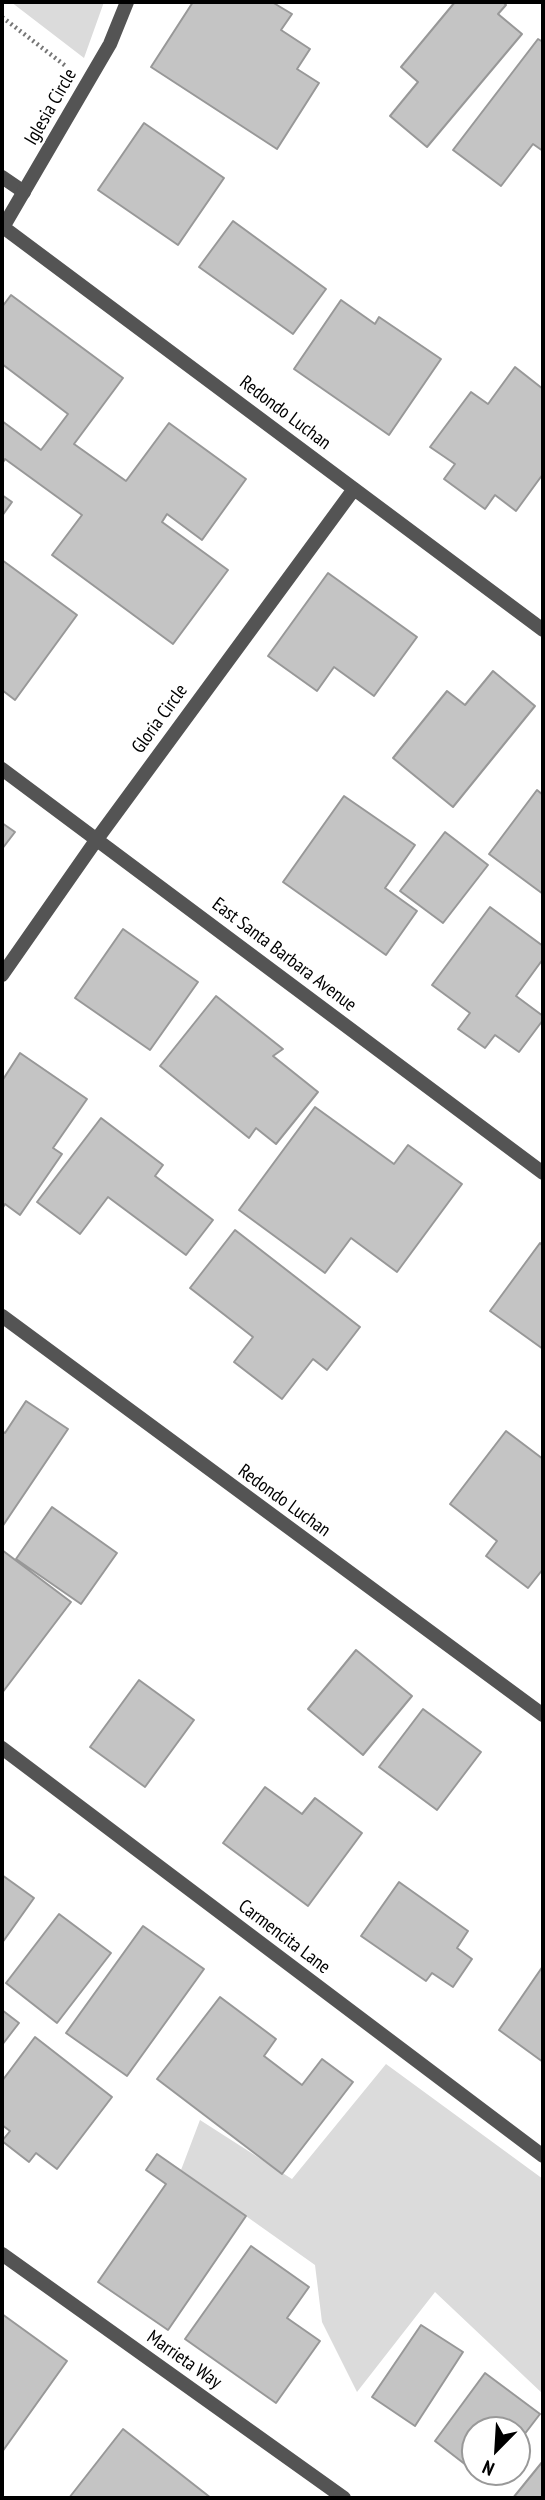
<!DOCTYPE html>
<html>
<head>
<meta charset="utf-8">
<style>
	body { margin:0 }
	#map { position:relative; width:545px; height:2500px; overflow:hidden; background:#fff; font-family:"PT Sans Narrow",sans-serif }
	canvas { display:block }
	.frame { position:absolute; inset:0; border:4px solid #000; pointer-events:none }
	.north { position:absolute; left:461px; top:2416px; width:70px; height:70px; box-sizing:border-box; background:#fff; border:2px solid #999; border-radius:50%; rotate:204deg; font-size:19px; font-weight:700; line-height:28px; text-align:center; color:#000 }
	.north::after { content:''; display:block; margin:auto; width:24px; height:32px; background:#000; clip-path:polygon(50% 0,100% 100%,50% 72%,0 100%) }
</style>
</head>
<body>
<div id="map">
<canvas width="545" height="2500"></canvas>
<div class="frame"></div>
<div class="north">N</div>
</div>
<script>
const ctx = document.querySelector('canvas').getContext('2d');
ctx.lineJoin = 'round';
function paint(path, color) { ctx.fillStyle = color; ctx.fill(path, 'evenodd'); }
function trace(path, color, width, dash) { ctx.strokeStyle = color; ctx.lineWidth = width; ctx.lineCap = dash ? 'butt' : 'round'; ctx.setLineDash(dash || []); ctx.stroke(path); }
function drawText(font, color, halo, rows, align = 'center') {
  ctx.font = font + ' "PT Sans Narrow",sans-serif'; ctx.lineWidth = 5; ctx.setLineDash([]); ctx.textBaseline = 'middle'; ctx.strokeStyle = halo; ctx.fillStyle = color; for (const [text, x, y, turn = 0] of rows) {
    ctx.save(); ctx.translate(x, y); ctx.rotate((+turn || 0) * Math.PI / 180); ctx.textAlign = isNaN(turn) ? turn : align; if (halo) ctx.strokeText(text, 0, 0); ctx.fillText(text, 0, 0); ctx.restore();
  }
}
paint(new Path2D(`
	M11 2H104L84 58Z
	M386 2064 543 2179V2394L435 2292 357 2392 322 2322 315 2265 181 2170 200 2120 292 2179Z`), '#dbdbdb');
const building = new Path2D(`
	M193 2H272L292 14 281 30 310 49 297 69 319 83 277 149 151 67Z
	M455 2H503L506 5 498 14 522 34 427 147 390 116 418 82 401 67Z
	M538 39 543 42V151L533 144 501 186 453 150Z
	M144 123 224 178 178 245 98 190Z
	M233 221 326 289 293 334 199 267Z
	M11 295 123 378 74 444 126 481 169 423 246 479 202 540 167 514 162 522 228 570 173 644 52 555 82 515 5 459 2 464V421L41 450 68 414 2 364V307Z
	M341 300 375 324 379 317 441 359 389 435 294 369Z
	M515 367 543 389V474L516 511 495 495 485 509 444 479 455 464 430 447 471 392 488 404Z
	M2 495 12 502 2 516Z
	M2 560 77 615 15 700 2 690Z
	M328 573 417 637 374 696 334 667 317 691 268 656Z
	M493 671 535 706 453 807 393 758 447 691 465 705Z
	M537 790 543 795V894L489 854Z
	M344 796 415 845 385 888 417 911 386 955 283 882Z
	M2 823 15 832 2 849Z
	M445 832 488 865 443 923 400 891Z
	M490 907 543 946V959L516 996 543 1016V1020L519 1052 495 1035 485 1048 458 1029 470 1013 432 985Z
	M123 929 198 982 150 1050 75 998Z
	M216 996 283 1049 273 1056 318 1092 276 1144 256 1128 249 1138 160 1066Z
	M20 1053 87 1099 53 1148 62 1154 20 1215 5 1204 2 1209V1081Z
	M315 1107 394 1164 408 1145 462 1184 397 1272 351 1238 325 1273 239 1210Z
	M101 1118 163 1165 155 1176 213 1220 186 1255 108 1197 80 1234 37 1202Z
	M235 1230 360 1327 327 1370 313 1359 282 1399 234 1362 253 1337 190 1288Z
	M540 1243 543 1246V1349L490 1311Z
	M26 1401 68 1429 2 1527V1431L5 1433Z
	M506 1431 543 1459V1569L528 1588 486 1556 497 1541 450 1504Z
	M52 1507 117 1553 81 1604 16 1559Z
	M2 1550 71 1602 2 1693Z
	M356 1650 412 1696 363 1755 308 1709Z
	M139 1680 194 1720 145 1787 90 1747Z
	M423 1709 481 1752 437 1810 379 1767Z
	M265 1787 302 1814 315 1798 362 1833 308 1906 223 1843Z
	M2 1875 34 1898 2 1943Z
	M399 1882 468 1931 457 1948 472 1959 453 1987 432 1973 426 1981 361 1936Z
	M59 1914 111 1953 57 2023 6 1983Z
	M143 1926 204 1969 127 2076 66 2033Z
	M543 1966V2062L499 2030Z
	M220 1997 276 2039 264 2056 302 2085 322 2059 353 2082 282 2174 157 2079Z
	M2 2010 19 2023 2 2045Z
	M35 2037 112 2097 57 2169 36 2153 29 2162 2 2141 10 2131 2 2125V2081Z
	M157 2154 246 2216 168 2330 98 2282 166 2184 146 2170Z
	M251 2246 309 2287 287 2318 320 2341 276 2403 185 2339Z
	M2 2314 67 2361 2 2452Z
	M421 2325 463 2352 415 2426 372 2397Z
	M485 2373 540 2414 517 2444V2430H475V2472L435 2441Z
	M123 2429 211 2498H69Z
	M543 2461V2498H513Z
	M475 2472H495L488 2482Z`);
paint(building, '#c4c4c4');
trace(building, '#989898', 2);
trace(new Path2D(`
	M2 17 67 67`), '#767676', 4.5, [2, 3.5]);
trace(new Path2D(`
	M2 177 24 192`), '#545454', 14);
trace(new Path2D(`
	M3 227 543 630
	M2 229 110 44 127 2
	M2 769 543 1173
	M2 975 97 839 354 489
	M2 1316 543 1715
	M2 1748 543 2156
	M2 2254 344 2498`), '#545454', 14);
drawText('19px', '#000', '#fff', [
	["Iglesia Circle",51,107,-60],
	["Redondo Luchan",285,413,37],
	["Gloria Circle",160,719,-54],
	["East Santa Barbara Avenue",284,955,37],
	["Redondo Luchan",284,1501,36],
	["Carmencita Lane",284,1937,37],
	["Marrieta Way",184,2360,35]
]);
</script>
</body>
</html>
